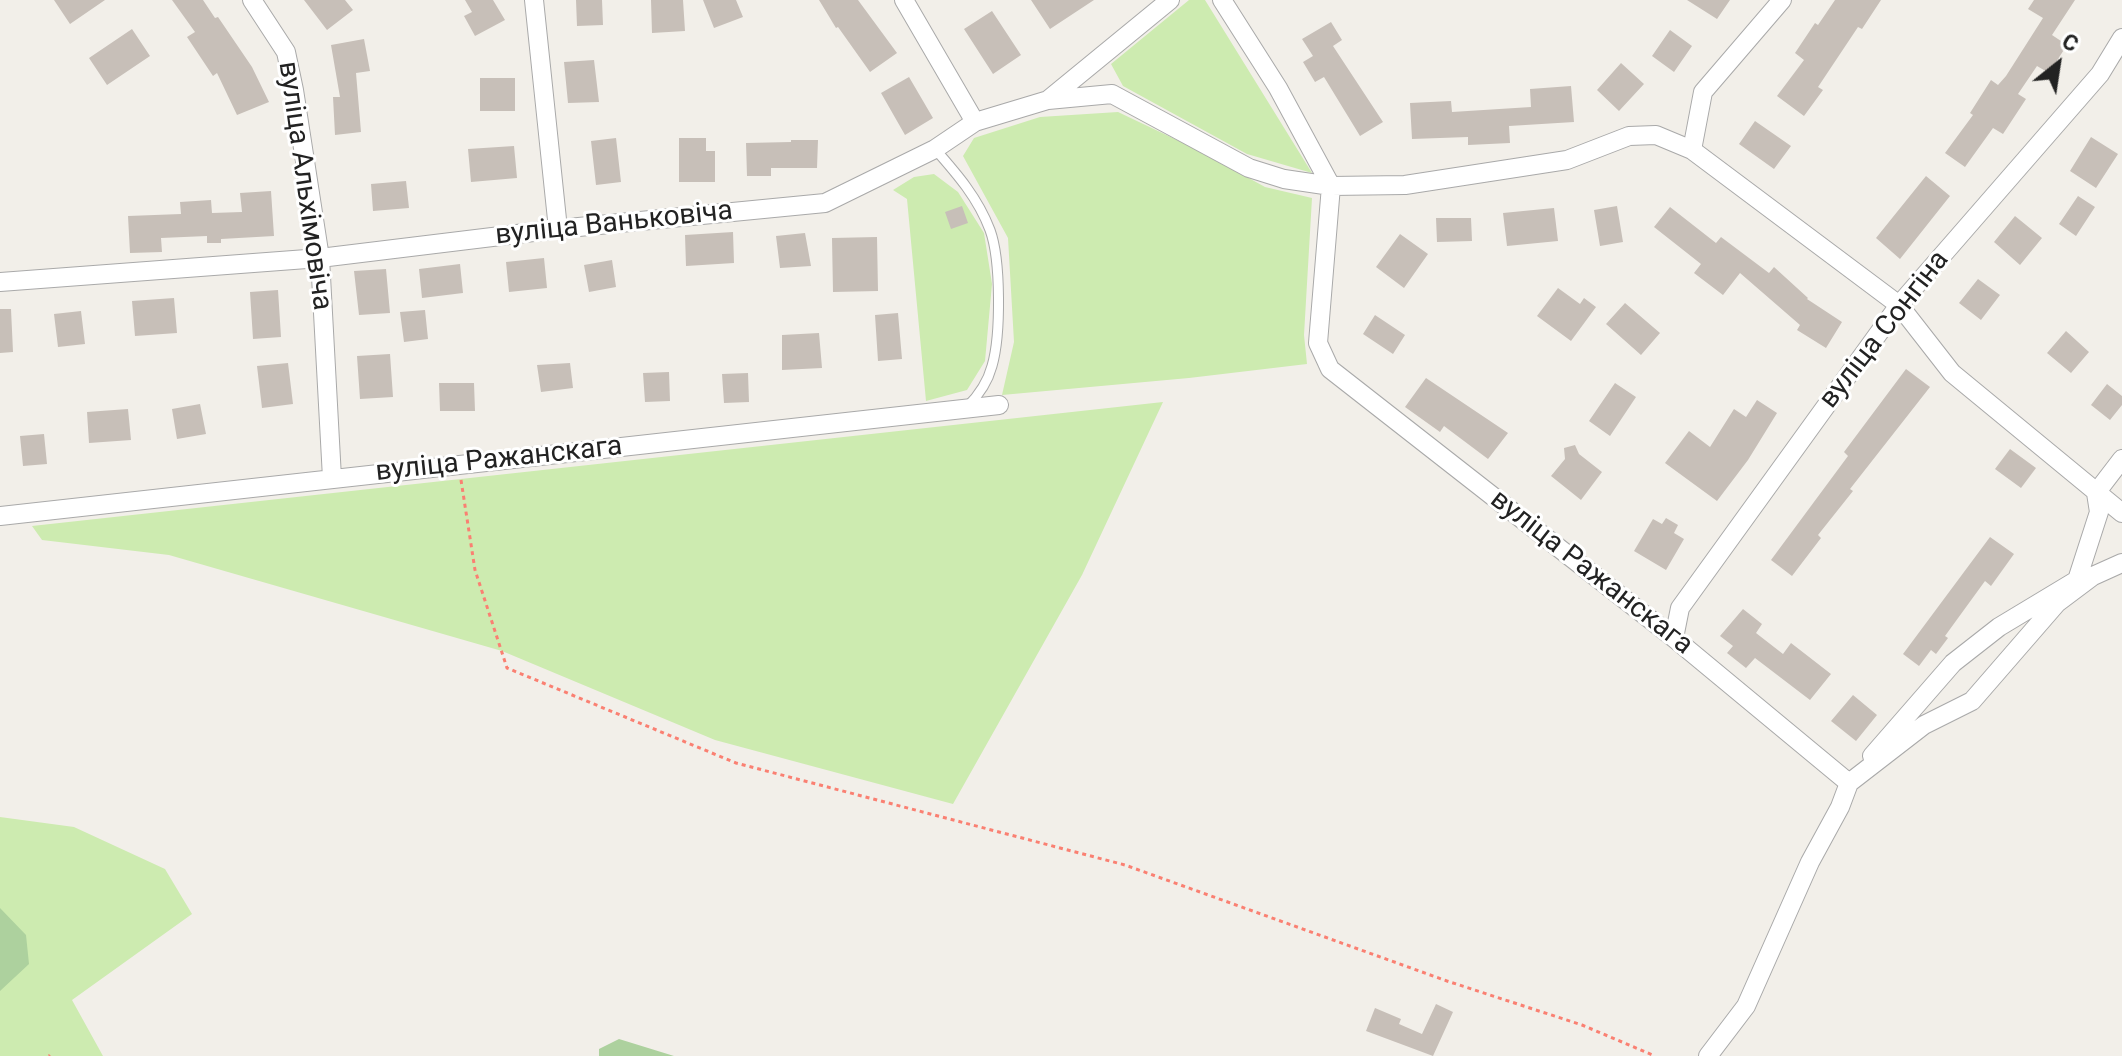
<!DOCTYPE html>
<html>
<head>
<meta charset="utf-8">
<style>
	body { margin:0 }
	#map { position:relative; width:2122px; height:1056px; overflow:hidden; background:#f2efe9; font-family:Roboto,sans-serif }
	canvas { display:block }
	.north { position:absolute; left:2018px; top:24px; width:80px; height:80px; -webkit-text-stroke:6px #fff; paint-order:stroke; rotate:30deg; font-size:22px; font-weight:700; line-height:32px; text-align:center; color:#222 }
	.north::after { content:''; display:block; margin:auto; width:28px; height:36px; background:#222; clip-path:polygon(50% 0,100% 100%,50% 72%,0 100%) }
</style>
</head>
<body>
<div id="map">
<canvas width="2122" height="1056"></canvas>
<div class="north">С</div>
</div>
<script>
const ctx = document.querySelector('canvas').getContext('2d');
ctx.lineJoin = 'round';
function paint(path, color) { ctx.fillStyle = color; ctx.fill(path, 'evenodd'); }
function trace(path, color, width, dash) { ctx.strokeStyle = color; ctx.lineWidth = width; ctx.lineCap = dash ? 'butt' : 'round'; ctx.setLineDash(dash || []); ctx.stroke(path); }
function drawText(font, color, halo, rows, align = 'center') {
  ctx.font = font + ' Roboto,sans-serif'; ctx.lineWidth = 6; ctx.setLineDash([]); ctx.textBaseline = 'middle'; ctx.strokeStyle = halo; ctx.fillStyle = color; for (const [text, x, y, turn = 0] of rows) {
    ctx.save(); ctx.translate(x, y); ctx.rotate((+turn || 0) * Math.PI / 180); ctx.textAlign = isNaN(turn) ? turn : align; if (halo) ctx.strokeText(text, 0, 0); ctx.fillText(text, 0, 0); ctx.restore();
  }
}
paint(new Path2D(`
	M1189 0H1205L1312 173 1247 154 1123 86 1111 64Z
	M1118 112 1198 150 1265 187 1312 198 1304 335 1307 364 1189 378 1002 395 1014 342 1008 238 963 156 974 138 1040 117Z
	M934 174 958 192 984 233 992 284 985 361 967 390 926 401 907 199 893 190 914 177Z
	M1163 402 1082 575 953 804 715 740 502 651 169 555 42 540 32 526Z
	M0 817 74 827 165 869 192 914 72 1000 103 1056H0Z`), '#cdebb0');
paint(new Path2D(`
	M0 908 26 935 29 964 0 991Z
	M619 1039 674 1056H599V1049Z`), '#add19e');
paint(new Path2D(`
	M54 0H105L70 24Z
	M172 0H203L215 18 218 17 252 67 269 102 237 115 217 73 213 76 187 37 195 32Z
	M304 0H345L353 10 327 30Z
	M465 0H493L505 20 475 36 464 16 472 12Z
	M576 0H602L603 25 577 26Z
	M651 0H683L685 31 652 33Z
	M703 0H736L743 17 714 28Z
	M819 0H858L897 53 870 72 838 27 836 28Z
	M1031 0H1094L1050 29Z
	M1687 0H1730L1717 19Z
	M1835 0H1881L1862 29 1858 27 1818 87 1823 90 1804 116 1777 96 1804 60 1795 53 1815 23 1818 25Z
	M2034 0H2075L2052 35 2067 45 2049 73 2037 66 2018 94 2026 99 2003 134 1993 128 1965 167 1945 153 1973 115 1970 113 1991 80 1998 85 2006 76 2043 18 2028 9Z
	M992 11 1021 55 993 74 964 29Z
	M1331 22 1342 40 1333 46 1383 122 1360 136 1324 77 1315 82 1303 62 1313 56 1302 39Z
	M132 29 150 56 107 85 89 58Z
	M1670 30 1692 46 1674 72 1652 56Z
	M364 39 370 71 356 73 361 132 335 135 333 97H340L331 45Z
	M594 60 599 102 568 103 564 62Z
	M1621 63 1644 84 1619 111 1597 90Z
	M909 77 933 118 905 135 881 93Z
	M480 78H515V111H480Z
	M1571 86 1574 122 1509 126 1510 143 1468 145V137L1412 139 1410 103 1451 101 1452 112 1531 107 1530 89Z
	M1755 121 1791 146 1774 169 1739 144Z
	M2091 137 2118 154 2096 188 2070 171Z
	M616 138 621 182 596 185 591 141Z
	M679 138H706V151H715V182H679Z
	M791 140H818L817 168H771V176H747L746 143 791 142Z
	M514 146 517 178 471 182 468 149Z
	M1926 176 1950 196 1900 259 1876 238Z
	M406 181 409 208 373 211 371 184Z
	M271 191 274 236 221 239V243H207V236L161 238 162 252 130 253 128 216 181 214 180 202 211 200 212 213 242 212 240 193Z
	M2078 196 2095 207 2076 236 2059 224Z
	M962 206 968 223 951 229 945 212Z
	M1617 206 1623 242 1600 246 1594 210Z
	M1670 207 1716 243 1721 237 1769 273 1774 267 1808 298 1807 299 1842 322 1826 348 1797 330 1800 325 1740 273 1723 295 1694 273 1701 264 1654 227Z
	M1554 208 1558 241 1507 246 1503 213Z
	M2015 216 2042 238 2020 265 1994 242Z
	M1436 218H1471L1472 241 1437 242Z
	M733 232 734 263 686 266 685 235Z
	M805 233 811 266 780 268 776 236Z
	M1400 234 1428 254 1404 288 1376 267Z
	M877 237 878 291 833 292 832 238Z
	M544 258 547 288 509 292 506 262Z
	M612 260 616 287 589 292 584 265Z
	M460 264 463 293 422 298 419 269Z
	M386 269 390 313 359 315 354 271Z
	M1978 279 2000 295 1981 320 1959 303Z
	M1558 288 1580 304 1584 298 1596 307 1571 341 1537 316Z
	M278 290 281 337 253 339 250 292Z
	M174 298 177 333 135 336 132 301Z
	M1625 303 1660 333 1641 355 1606 324Z
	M0 309H11L13 352 0 353Z
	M425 310 428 339 404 342 400 312Z
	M81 311 85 344 58 347 54 314Z
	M898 313 902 359 878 361 875 315Z
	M1375 315 1405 335 1393 354 1363 334Z
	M2066 331 2089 352 2071 373 2047 353Z
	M819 333 822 368 782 370V335Z
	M390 354 393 397 360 399 357 356Z
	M288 363 293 404 262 408 257 366Z
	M570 363 573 388 541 392 537 365Z
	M1906 369 1930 387 1850 489 1853 491 1818 535 1821 538 1792 576 1771 560 1848 456 1844 452Z
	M669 372 670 401 645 402 643 373Z
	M748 373 749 402 724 403 722 374Z
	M1426 378 1508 433 1488 459 1444 426 1440 432 1405 407Z
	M439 383H474L475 411H440Z
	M1615 383 1636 397 1610 436 1589 421Z
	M2107 384 2122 396V405L2110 420 2091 405Z
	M1757 400 1777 413 1748 460 1717 501 1665 463 1689 431 1710 447 1734 409 1746 417Z
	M200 404 206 434 177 439 172 409Z
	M128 409 131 440 89 443 87 412Z
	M44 434 47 464 23 466 20 436Z
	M1575 445 1579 454 1602 472 1581 500 1551 476 1565 459 1564 448Z
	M2010 449 2036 468 2021 488 1995 469Z
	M1666 518 1678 525 1674 533 1684 539 1666 570 1634 551 1653 519 1662 524Z
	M1990 537 2014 554 1991 586 1985 581 1945 636 1948 638 1936 654 1931 650 1919 666 1903 654Z
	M1743 609 1762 624 1756 633 1783 654 1791 643 1831 674 1810 700 1755 658 1746 668 1727 653 1733 646 1720 636Z
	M1853 695 1877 715 1856 741 1831 721Z
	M1436 1004 1453 1012 1433 1056 1366 1031 1375 1008 1401 1019 1399 1024 1422 1034Z`), '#c7bfb8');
const service = new Path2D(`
	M935 149C957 174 978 198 990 230 1001 260 1001 335 992 366 988 381 978 396 967 407`);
const minor = new Path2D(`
	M252 0 286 52 294 90 320 258 332 478
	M534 0 558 229
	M904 0 975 122
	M1222 0 1278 88 1331 186 1318 343 1330 369 1674 638 1849 783
	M1048 100 1112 94 1249 168 1284 179 1331 186 1405 185 1567 160 1629 136 1656 135 1692 150 1899 305 1952 373 2122 513
	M1692 150 1703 92 1782 0
	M0 282 320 258 558 229 825 203 935 149 975 122 1048 100 1170 0
	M0 516 999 405
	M1674 638 1680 608 1899 305 2100 74 2122 38
	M1872 756 1953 663 1999 627 2077 580 2099 512 2096 493 2122 459
	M1708 1056 1746 1006 1810 862 1840 807 1849 783 1924 725 1972 701 2057 603 2093 576 2122 563`);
trace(service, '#a9a9a9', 11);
trace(minor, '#a9a9a9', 20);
trace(new Path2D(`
	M461 480 475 570 507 668 736 763 1125 865 1447 981 1582 1025 1655 1056
	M49 1056 50 1055`), '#fa8072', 3, [4, 4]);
trace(service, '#fff', 9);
trace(minor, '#fff', 18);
drawText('28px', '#222', '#fff', [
	["вуліца Альхімовіча",304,186,82],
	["вуліца Ваньковіча",614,224,-6],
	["вуліца Сонгіна",1885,330,-52],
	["вуліца Ражанскага",499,460,-6],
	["вуліца Ражанскага",1591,573,38]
]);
</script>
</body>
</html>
